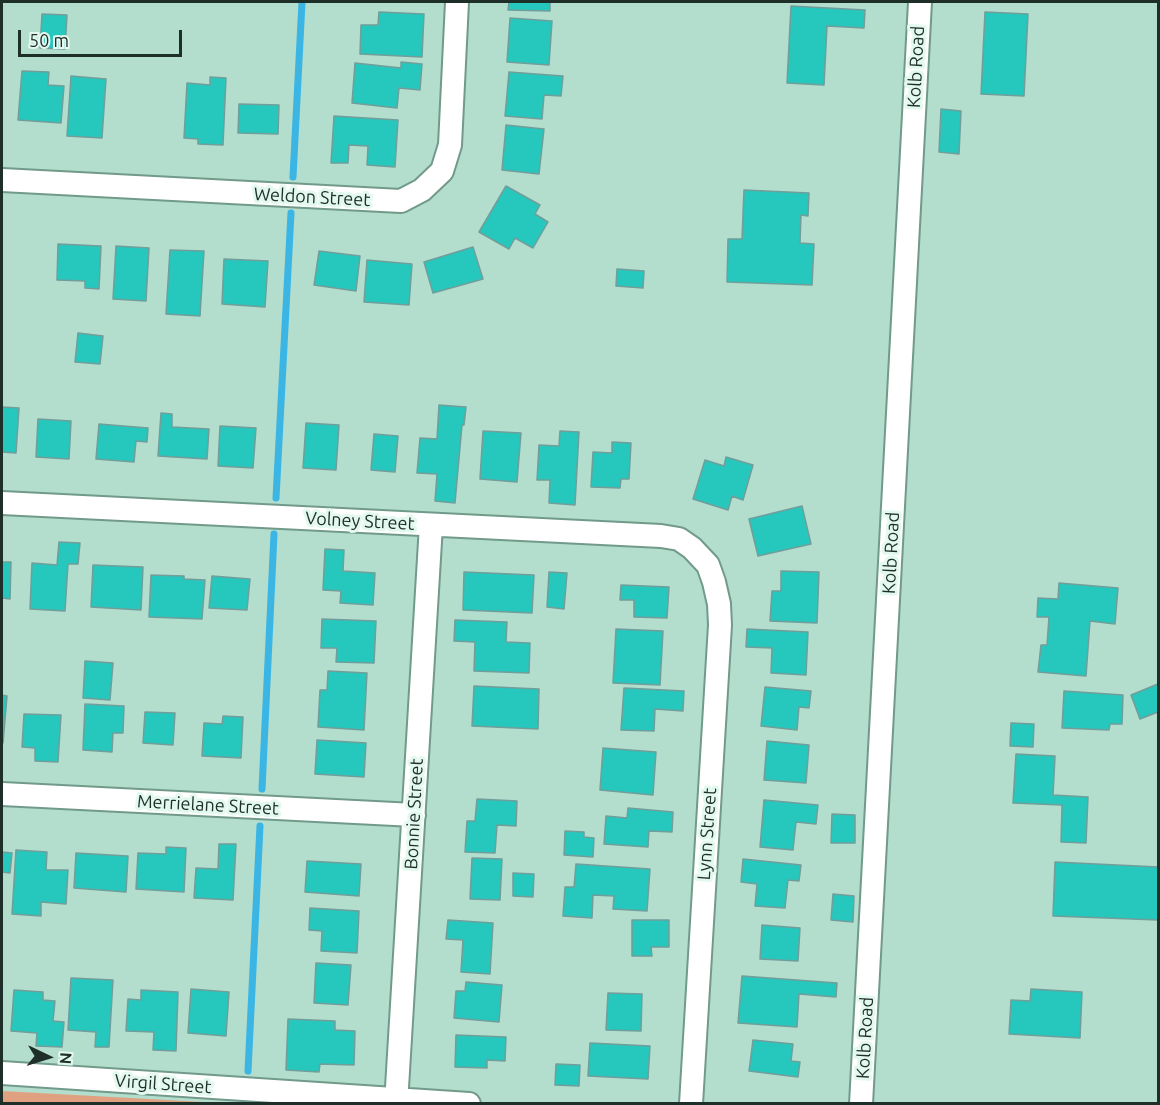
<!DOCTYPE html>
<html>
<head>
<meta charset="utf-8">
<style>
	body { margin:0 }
	#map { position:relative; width:1160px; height:1105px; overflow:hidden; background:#b3ddcc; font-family:Ubuntu,sans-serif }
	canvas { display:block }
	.frame { position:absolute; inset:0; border:3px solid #1e2f29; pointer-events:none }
	.north { position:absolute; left:18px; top:1027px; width:60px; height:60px; -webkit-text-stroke:4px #e3f9f0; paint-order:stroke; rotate:94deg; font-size:16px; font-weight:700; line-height:24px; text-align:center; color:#1e2f29 }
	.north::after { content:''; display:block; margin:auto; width:21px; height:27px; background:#1e2f29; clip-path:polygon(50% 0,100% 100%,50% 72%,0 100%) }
	.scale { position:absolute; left:18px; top:30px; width:164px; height:27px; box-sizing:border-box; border:3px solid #1e2f29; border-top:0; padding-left:8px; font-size:18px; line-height:21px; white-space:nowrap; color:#1e2f29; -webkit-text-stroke:4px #e3f9f0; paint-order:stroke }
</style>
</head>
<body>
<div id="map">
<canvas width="1160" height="1105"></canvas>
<div class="frame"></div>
<div class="north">N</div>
<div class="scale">50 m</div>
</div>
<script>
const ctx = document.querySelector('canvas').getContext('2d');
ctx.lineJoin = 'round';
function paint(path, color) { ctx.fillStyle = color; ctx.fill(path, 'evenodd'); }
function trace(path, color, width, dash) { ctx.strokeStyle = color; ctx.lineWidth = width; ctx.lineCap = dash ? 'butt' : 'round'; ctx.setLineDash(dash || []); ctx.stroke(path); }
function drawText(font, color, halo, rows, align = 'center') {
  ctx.font = font + ' Ubuntu,sans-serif'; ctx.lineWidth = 6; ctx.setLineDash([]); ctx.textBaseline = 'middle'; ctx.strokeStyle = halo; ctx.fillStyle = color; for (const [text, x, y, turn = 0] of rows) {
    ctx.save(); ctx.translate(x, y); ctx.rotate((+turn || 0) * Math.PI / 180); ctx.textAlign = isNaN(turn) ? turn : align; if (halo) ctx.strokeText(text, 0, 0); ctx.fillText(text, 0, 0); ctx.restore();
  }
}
paint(new Path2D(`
	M2 1091 222 1103H2Z`), '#e0a180');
trace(new Path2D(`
	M293 177 302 2
	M276 498 291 213
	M262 789 274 534
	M248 1071 260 826`), '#3bb5e3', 7);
const building = new Path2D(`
	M509 2H550V11L508 10Z
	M791 6 865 10 864 28 827 26 824 85 787 83Z
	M379 12 424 14 422 57 360 54 361 25H378Z
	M985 12 1028 14 1024 96 981 94Z
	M42 14 67 15 65 49 40 48Z
	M510 18 552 21 549 65 507 62Z
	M401 62 422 64 420 90 399 88 397 108 352 103 355 63 401 68Z
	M22 71 49 72 48 85 64 86 61 123 18 120Z
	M509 72 563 76 561 96 544 95 542 119 505 116Z
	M71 76 106 79 102 138 67 136Z
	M210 77 226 78 223 145 198 144V139L184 138 187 83 210 85Z
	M239 104 279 105 278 134 238 133Z
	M941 109 961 111 959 154 939 152Z
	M334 116 398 120 395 167 367 165 368 146 349 145 348 163H331Z
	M506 125 544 129 539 174 502 170Z
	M506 186 540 205 535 214 548 222 533 248 515 238 509 249 479 232Z
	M744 190 809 193 808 216 801 215 800 243 814 244 812 285 727 282 728 239H742Z
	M58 244 101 246 99 289 85 288V281L57 280Z
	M116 246 149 248 146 301 113 299Z
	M473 247 483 279 433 293 424 262Z
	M170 250 204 251 200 316 166 314Z
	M319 251 360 256 356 291 314 285Z
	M224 259 268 261 265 307 222 304Z
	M367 260 412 264 409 305 364 302Z
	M617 269 644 271 643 288 616 286Z
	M78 333 103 336 100 364 75 362Z
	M439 405 466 407 464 425H462L455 503 435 501 437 474 417 473 420 438 437 439Z
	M2 407 19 408 16 453 2 452Z
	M161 413 172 414V427L209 429 207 459 158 456Z
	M38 419 71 421 69 459 36 457Z
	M306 423 339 425 336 470 303 468Z
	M99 424 148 428 147 442 136 441 134 462 96 459Z
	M220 426 256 428 253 468 218 466Z
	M483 431 521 433 517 482 480 479Z
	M560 431 579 432 575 505 549 503 550 480H537L539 445 559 446Z
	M374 434 398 436 395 472 371 470Z
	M612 442 631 443 629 479H621L620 488 591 487 593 452 612 453Z
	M726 457 753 465 743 500 732 496 728 510 693 499 705 460 724 466Z
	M802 506 811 544 758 556 749 519Z
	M59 542 80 543 78 564H68L65 611 30 609 32 563 57 565Z
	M325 549 344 550 343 571 375 573 373 605 340 603 341 591 323 590Z
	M2 562H11L10 599 2 598Z
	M93 565 143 567 141 610 91 607Z
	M781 571 819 572 817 623 770 621 772 591H781Z
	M464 572 534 575 532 613 463 610Z
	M549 572 567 573 564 609 547 607Z
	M151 575 184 576V579L205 580 202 619 149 617Z
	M212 576 250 579 247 610 209 608Z
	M1059 583 1118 588 1115 624 1090 621 1086 676 1038 672 1041 645H1047L1049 617H1037L1038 598 1058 599Z
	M621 585 669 587 667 618 634 617V600H620Z
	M322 619 376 621 374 663 336 662 337 648H321Z
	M455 620 507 622 506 642 530 643 529 673 474 671 475 642 454 641Z
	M616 629 663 631 660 685 613 683Z
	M747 629 808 632 806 675 771 673 772 648 746 647Z
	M85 661 113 663 110 700 83 698Z
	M328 671 367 673 364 730 318 727 320 690H327Z
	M1158 684V712L1140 719 1131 695Z
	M474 686 539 689 538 729 472 726Z
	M765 687 811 691 809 708 799 707 797 730 761 726Z
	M624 688 684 691 683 711 655 709 654 731 621 730Z
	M1064 691 1123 695 1122 724H1110L1109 730 1062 728Z
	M2 695 7 696 3 743 2 742Z
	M85 704 124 706 123 733H113L112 752 83 750Z
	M145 712 175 713 173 745 143 743Z
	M24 714 61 715 58 762 35 761V748L22 747Z
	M223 716 243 717 241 758 202 756 204 723 222 724Z
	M1011 723 1034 724 1033 747 1010 746Z
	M317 740 366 743 364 777 315 774Z
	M767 741 809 745 806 783 764 780Z
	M603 748 656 752 653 795 600 790Z
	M1016 754 1055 756 1053 795 1088 797 1086 843 1061 842 1062 805 1013 803Z
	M477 799 517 801 516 826 497 825 495 853 465 852 467 821H475Z
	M764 800 818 805 816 824 796 822 793 850 760 847Z
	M628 808 673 812 672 832 649 831 648 847 604 844 606 816 627 818Z
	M832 814 855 815V843H831Z
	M565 831 584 832V837L594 838 593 857 564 855Z
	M219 844H236L233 900 194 898 196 868 218 869Z
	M166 847 186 848 184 892 136 889 138 853 166 854Z
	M16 850 47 852 46 870H68L66 904 41 902V916L12 914Z
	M2 852 12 853 10 873 2 872Z
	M76 853 128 856 126 892 74 888Z
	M472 858 502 859 500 900 470 899Z
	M743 859 801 865 799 881 788 880 785 908 755 906 757 884 741 882Z
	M307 861 361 864 359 896 305 892Z
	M1055 862 1158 867V920L1053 916Z
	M576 864 650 869 647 911 613 909 614 896 593 895 592 918 563 916 565 887H574Z
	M513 873 534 874 533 897 513 896Z
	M833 894 854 896 853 922 831 920Z
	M310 908 359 911 357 953 321 951 322 931 309 930Z
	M448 920 493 923 490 974 461 972 463 940 446 939Z
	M632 920H669V947H651L652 956H632Z
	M762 925 800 928 798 961 760 959Z
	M316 963 351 965 348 1005 314 1003Z
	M742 976 837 983 836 997 799 994 797 1027 738 1023Z
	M71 978 113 980 109 1047H95L96 1032 68 1030Z
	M466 982 502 985 499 1022 454 1018 456 991H465Z
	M191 989 229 992 226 1036 188 1033Z
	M1031 989 1082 992 1080 1038 1009 1034 1011 1000 1030 1001Z
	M14 990 43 992V1000L55 1001 53 1021 64 1022 62 1047 36 1046 37 1033 11 1031Z
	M141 990 178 992 176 1051 153 1050 154 1032 126 1031 128 999 141 1000Z
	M608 993 642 994 641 1031 606 1030Z
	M288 1019 335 1021V1030L355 1031 354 1065 320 1064 319 1072 286 1070Z
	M456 1035 506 1037 505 1061 487 1060V1068L455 1067Z
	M753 1040 793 1044 791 1061 800 1062 798 1077 749 1071Z
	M590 1043 650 1046 648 1079 588 1076Z
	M556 1064 580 1065 579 1086 555 1085Z`);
paint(building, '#26c7bd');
trace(building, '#709e9a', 1.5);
const street = new Path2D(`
	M2 180 401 201 422 190 442 171 450 145 457 2
	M2 503 661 536 679 539 692 548 708 565 714 582 719 604 720 625 691 1104
	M2 794 414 815
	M2 1073 469 1104
	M396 1104 431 525
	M861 1104 920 2`);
trace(street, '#719a8a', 26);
trace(street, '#fff', 22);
drawText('18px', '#1e2f29', '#e3f9f0', [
	["Kolb Road",916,67,-87],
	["Weldon Street",312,197,3],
	["Volney Street",360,521,3],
	["Kolb Road",891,553,-87],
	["Merrielane Street",208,805,3],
	["Bonnie Street",414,814,-87],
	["Lynn Street",707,834,-86],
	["Kolb Road",865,1038,-87],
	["Virgil Street",163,1084,4]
]);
</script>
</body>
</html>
